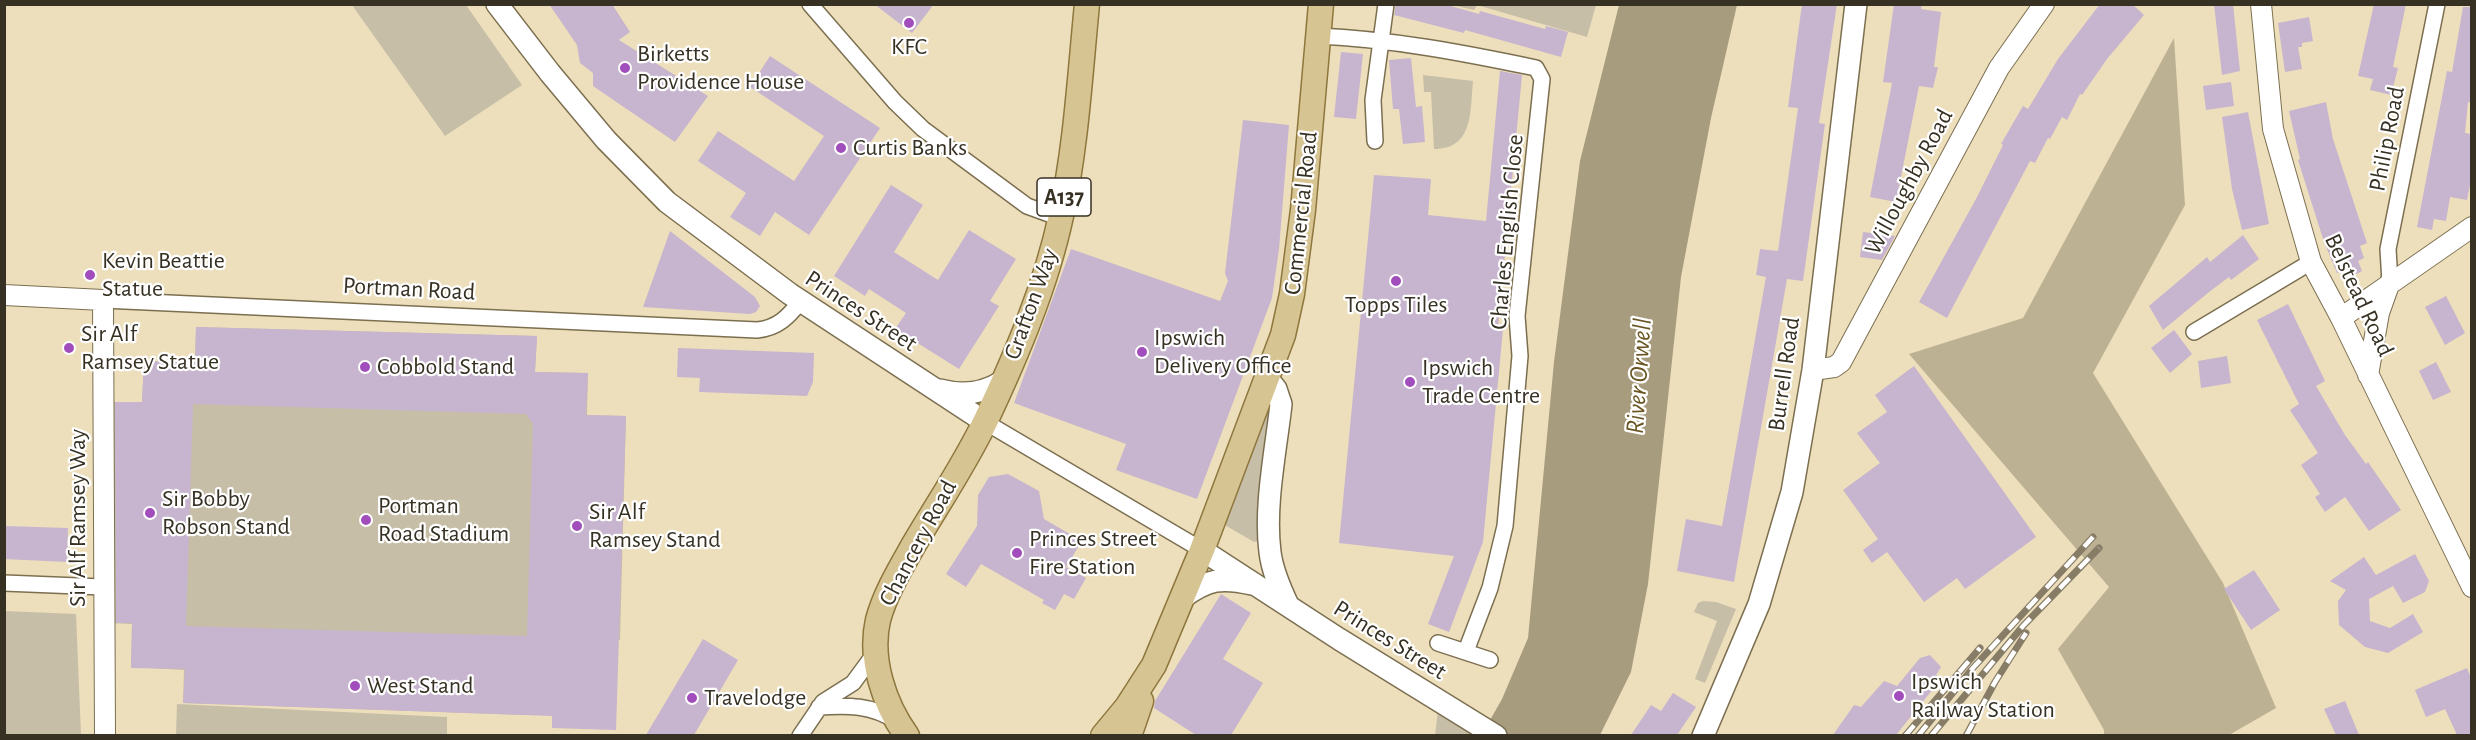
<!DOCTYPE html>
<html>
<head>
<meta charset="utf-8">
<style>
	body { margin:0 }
	#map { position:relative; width:2476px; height:740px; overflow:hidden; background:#eddfbc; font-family:"Alegreya Sans",sans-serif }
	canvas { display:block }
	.frame { position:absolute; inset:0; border:6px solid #373124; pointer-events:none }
</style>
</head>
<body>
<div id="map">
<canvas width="2476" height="740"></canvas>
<div class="frame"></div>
</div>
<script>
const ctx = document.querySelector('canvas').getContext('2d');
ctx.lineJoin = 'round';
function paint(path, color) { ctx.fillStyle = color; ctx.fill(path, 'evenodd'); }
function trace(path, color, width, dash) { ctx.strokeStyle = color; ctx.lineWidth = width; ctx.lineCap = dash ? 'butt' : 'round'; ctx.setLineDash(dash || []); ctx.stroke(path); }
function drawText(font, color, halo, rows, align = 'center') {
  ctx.font = font + ' "Alegreya Sans",sans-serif'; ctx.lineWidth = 4.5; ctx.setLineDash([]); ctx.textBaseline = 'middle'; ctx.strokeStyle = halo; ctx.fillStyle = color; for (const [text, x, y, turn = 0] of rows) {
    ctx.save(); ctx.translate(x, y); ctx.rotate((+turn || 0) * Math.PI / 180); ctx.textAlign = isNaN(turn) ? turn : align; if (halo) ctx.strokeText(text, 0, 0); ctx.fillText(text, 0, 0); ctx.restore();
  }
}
paint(new Path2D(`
	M352 5H466L522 85 445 136Z
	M1452 5H1596L1587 37 1477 5 1474 10Z
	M1423 75 1473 81C1470 111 1474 149 1434 149L1431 92H1424Z
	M196 327 537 336 535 372 588 373 587 415 626 416 620 640 527 636 525 715 183 703 184 670 131 667 132 624 106 623 113 402H142L144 361 195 362Z
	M1268 411H1272L1262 540 1254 542 1223 524Z
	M1703 601 1716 602 1736 609 1705 683 1695 679 1717 621 1694 612 1698 603Z
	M5 611 76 614 81 735H5Z
	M1439 701 1481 735 1435 736Z
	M177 704 447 717V735H176Z`), '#c7bea7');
paint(new Path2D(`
	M2174 38 2185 205 2093 373 2223 583 2276 708 2229 735H2104V730L2058 649 2109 587 1909 354 2023 318Z`), '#bdb193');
paint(new Path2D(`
	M1619 5H1737L1711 118 1681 277 1648 584 1631 672 1600 735 1481 736 1502 699 1528 638 1554 362 1580 161Z`), '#a89c7f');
paint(new Path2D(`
	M549 4H612L630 32 619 40 708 96 675 142 593 86V73L580 63 577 45Z
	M874 4H934L912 33Z
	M1396 4H1444L1479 14 1480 11 1545 29 1546 26 1568 32 1561 57 1465 30 1464 33 1394 15Z
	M1802 4H1837L1819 123 1825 124 1803 281 1787 279 1734 582 1677 571 1686 519 1722 526 1766 277 1756 275 1760 249 1778 251 1798 108 1788 107Z
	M1894 4H1922L1921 9 1941 12 1934 67H1938L1933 88 1919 86 1896 202 1870 197 1892 83 1883 82Z
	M2100 4H2132L2144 15 2107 59 2082 95 2080 94 2067 120 2062 117 2050 139 2048 138 2035 163 2030 161 1947 318 1919 302 1976 199 2003 145 2001 144 2023 106 2028 109 2058 59Z
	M2214 4H2233L2240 71 2222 75Z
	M2374 4H2406L2393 67 2398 68 2391 95 2370 90 2373 79 2358 76Z
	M2463 7H2472V103L2468 102 2465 133 2472 134V175L2467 200 2450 197 2446 221 2434 219 2432 230 2417 227 2447 71 2452 72Z
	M2309 17 2313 41 2302 43V47H2298L2302 69 2285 72 2278 23Z
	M1341 52 1363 54 1356 119 1334 117Z
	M770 56 880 128 809 235 775 212 760 236 730 217 746 193 698 161 718 131 794 181 824 136 750 87Z
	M1411 58 1416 107 1422 106 1425 142 1403 144 1399 109H1393L1389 60Z
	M1500 71 1522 75 1498 328 1503 329 1483 542 1449 632 1428 624 1454 556 1339 543 1374 175 1431 179 1428 215 1486 221Z
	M2231 82 2234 106 2206 110 2203 86Z
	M2326 102 2333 139 2367 243 2360 246 2364 258 2358 261 2362 271 2347 279 2344 271 2337 273 2324 242 2298 160 2300 159 2289 111Z
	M2248 112 2269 224 2242 230 2232 189 2222 117Z
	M1243 120 1289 125 1279 249 1272 298 1197 499 1116 470 1126 444 1014 403 1071 249 1220 301 1228 281 1225 273Z
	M891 185 923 205 894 252 938 280 969 230 1016 259 990 301 999 306 959 369 895 329 906 313 869 289 865 296 834 276Z
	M670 231 755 297 760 306 756 312 750 314 643 307Z
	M1863 232 1895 236 1882 260 1860 257Z
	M2243 235 2259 259 2231 280 2229 277 2209 292 2163 330 2149 306 2207 257 2210 262Z
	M2446 296 2465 333 2445 345 2425 307Z
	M2288 304 2325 381 2316 386 2345 435 2366 464 2368 462 2401 510 2369 531 2345 497 2325 512 2315 497 2320 494 2301 465 2318 453 2290 410 2299 404 2257 320Z
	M196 327 537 336 535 372 588 373 586 415 626 416 616 730 552 728V716L183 703 185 669 131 668 132 623H116L115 402H142L144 361 195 363ZM193 404 526 414 533 424 527 636 186 626Z
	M2174 330 2192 354 2170 373 2151 348Z
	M678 348 814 353 813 382 807 396 699 392 700 378 677 377Z
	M2227 356 2231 383 2201 388 2198 361Z
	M2436 362 2451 392 2433 400 2419 371Z
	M1914 366 2036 537 1965 589 1957 578 1924 602 1887 552 1872 563 1863 550 1878 539 1843 490 1880 463 1857 433 1887 412 1875 395Z
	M1008 474 1039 491 1044 519 1082 541 1066 567 1086 578 1074 599 1064 594 1055 610 1042 603 1044 600 981 564 966 587 946 574 977 526 978 495 989 477Z
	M4 526 68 528 67 562 4 559Z
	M2415 554 2429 581 2425 592 2403 603 2393 586 2369 599 2370 621 2390 628 2413 614 2423 632 2388 653 2365 647 2339 625 2338 601 2346 590 2330 581 2364 557 2376 575Z
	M2254 570 2280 610 2251 630 2224 589Z
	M1221 594 1251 613 1223 659 1263 683 1231 735H1196L1154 708 1155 701Z
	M703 639 738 660 694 735H646Z
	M1930 655 1941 667 1936 675 1941 679 1896 735H1833L1854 705 1861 707 1884 681 1897 686 1920 658Z
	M2467 668 2472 680V735H2457L2445 709 2426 717 2415 690Z
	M1673 693 1696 707 1677 735H1631L1651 705 1661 711Z
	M2345 701 2359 735H2336L2324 709Z`), '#c7b4ce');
const minor = new Path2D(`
	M810 4 895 102 923 129 1027 206 1060 218
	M1318 36C1391 39 1464 53 1536 68L1542 79 1517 316 1520 356 1505 526 1490 588 1466 651
	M1375 141 1373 100 1386 4
	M2390 282 2388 249 2437 4
	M103 300 757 330C778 328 788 317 801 301
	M2194 332 2311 262
	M985 422 1202 550
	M4 583 103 587
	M1438 643 1490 660
	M819 707C848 705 872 705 896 721
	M800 736 823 702 853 683 875 653`);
const tertiary = new Path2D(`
	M2261 4 2273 129 2311 262 2341 318 2472 587
	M4 295 103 300 105 736
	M2341 318 2472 227
	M1813 370 1834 367 1841 362 1999 68 2044 4
	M2368 375 2379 313 2390 282`);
const secondary = new Path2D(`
	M497 4 550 73 606 140 667 202 790 294 985 422
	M1268 379 1276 389 1281 404C1276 450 1264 506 1270 552 1272 570 1280 588 1288 605
	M940 390C963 396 983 394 1003 381
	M1202 550 1339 639 1496 736
	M1182 598C1208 579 1221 577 1252 584
	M1703 736 1759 604 1792 492 1813 370 1856 4`);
const primary = new Path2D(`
	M907 736C884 704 869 659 878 620 885 594 900 569 913 546 937 505 965 464 986 420 1016 356 1046 286 1061 216 1076 147 1080 75 1087 4
	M1103 736 1127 707 1154 665 1202 550 1283 335 1292 294 1303 210 1321 4
	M1129 736 1141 701`);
trace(minor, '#7c6f50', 18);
trace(tertiary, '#7c6f50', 22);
trace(secondary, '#7c6f50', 24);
trace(primary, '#8e773d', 27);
trace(minor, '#fff', 15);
trace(tertiary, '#fff', 20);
trace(secondary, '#fff', 21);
trace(primary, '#d7c493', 24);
const rail = new Path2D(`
	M1905 736 1980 648
	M1918 736 1972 669 2093 537
	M1931 736 2023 626 2099 548
	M1966 736 1995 682 2026 633`);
trace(rail, '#877d67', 7);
trace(rail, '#fff', 4.5, [14]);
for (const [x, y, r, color] of [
	[909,23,6,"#a14dbc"],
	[625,68,6,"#a14dbc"],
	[841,148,6,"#a14dbc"],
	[90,275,6,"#a14dbc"],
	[1396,281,6,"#a14dbc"],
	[69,348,6,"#a14dbc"],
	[1142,352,6,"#a14dbc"],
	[365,367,6,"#a14dbc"],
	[1410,382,6,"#a14dbc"],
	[150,513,6,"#a14dbc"],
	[366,520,6,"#a14dbc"],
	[577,526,6,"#a14dbc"],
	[1017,553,6,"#a14dbc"],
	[355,686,6,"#a14dbc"],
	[1899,696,6,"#a14dbc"],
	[692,698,6,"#a14dbc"]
]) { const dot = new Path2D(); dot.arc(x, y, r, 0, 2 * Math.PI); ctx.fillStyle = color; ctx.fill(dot); trace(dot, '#fff', 2); }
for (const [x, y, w] of [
	[1064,197,54]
]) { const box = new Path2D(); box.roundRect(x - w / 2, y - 19, w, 38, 4.5); ctx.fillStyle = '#fff'; ctx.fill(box); trace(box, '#373124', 1.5); }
drawText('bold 22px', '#373124', null, [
	["A137",1064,197]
]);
drawText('24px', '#373124', '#fff', [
	["KFC",909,47,"center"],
	["Birketts",637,54],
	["Providence House",637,82],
	["Curtis Banks",853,148],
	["Kevin Beattie",102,261],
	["Statue",102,289],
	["Topps Tiles",1396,305,"center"],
	["Sir Alf",81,334],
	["Ramsey Statue",81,362],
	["Ipswich",1154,338],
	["Delivery Office",1154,366],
	["Cobbold Stand",377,367],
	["Ipswich",1422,368],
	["Trade Centre",1422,396],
	["Sir Bobby",162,499],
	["Robson Stand",162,527],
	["Portman",378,506],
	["Road Stadium",378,534],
	["Sir Alf",589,512],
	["Ramsey Stand",589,540],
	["Princes Street",1029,539],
	["Fire Station",1029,567],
	["Ipswich",1911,682],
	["Railway Station",1911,710],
	["West Stand",367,686],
	["Travelodge",704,698]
], 'left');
drawText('24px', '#373124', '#fff', [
	["Philip Road",2387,139,-79],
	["Willoughby Road",1909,182,-62],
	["Commercial Road",1301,213,-84],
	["Charles English Close",1507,232,-85],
	["Portman Road",409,289,3],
	["Belstead Road",2359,295,65],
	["Grafton Way",1031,304,-70],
	["Princes Street",861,311,33],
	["Burrell Road",1784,374,-82],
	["Sir Alf Ramsey Way",78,518,-90],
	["Chancery Road",918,543,-62],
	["Princes Street",1390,640,32]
]);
drawText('italic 26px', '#685522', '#fff', [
	["River Orwell",1639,376,-86]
]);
</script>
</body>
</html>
